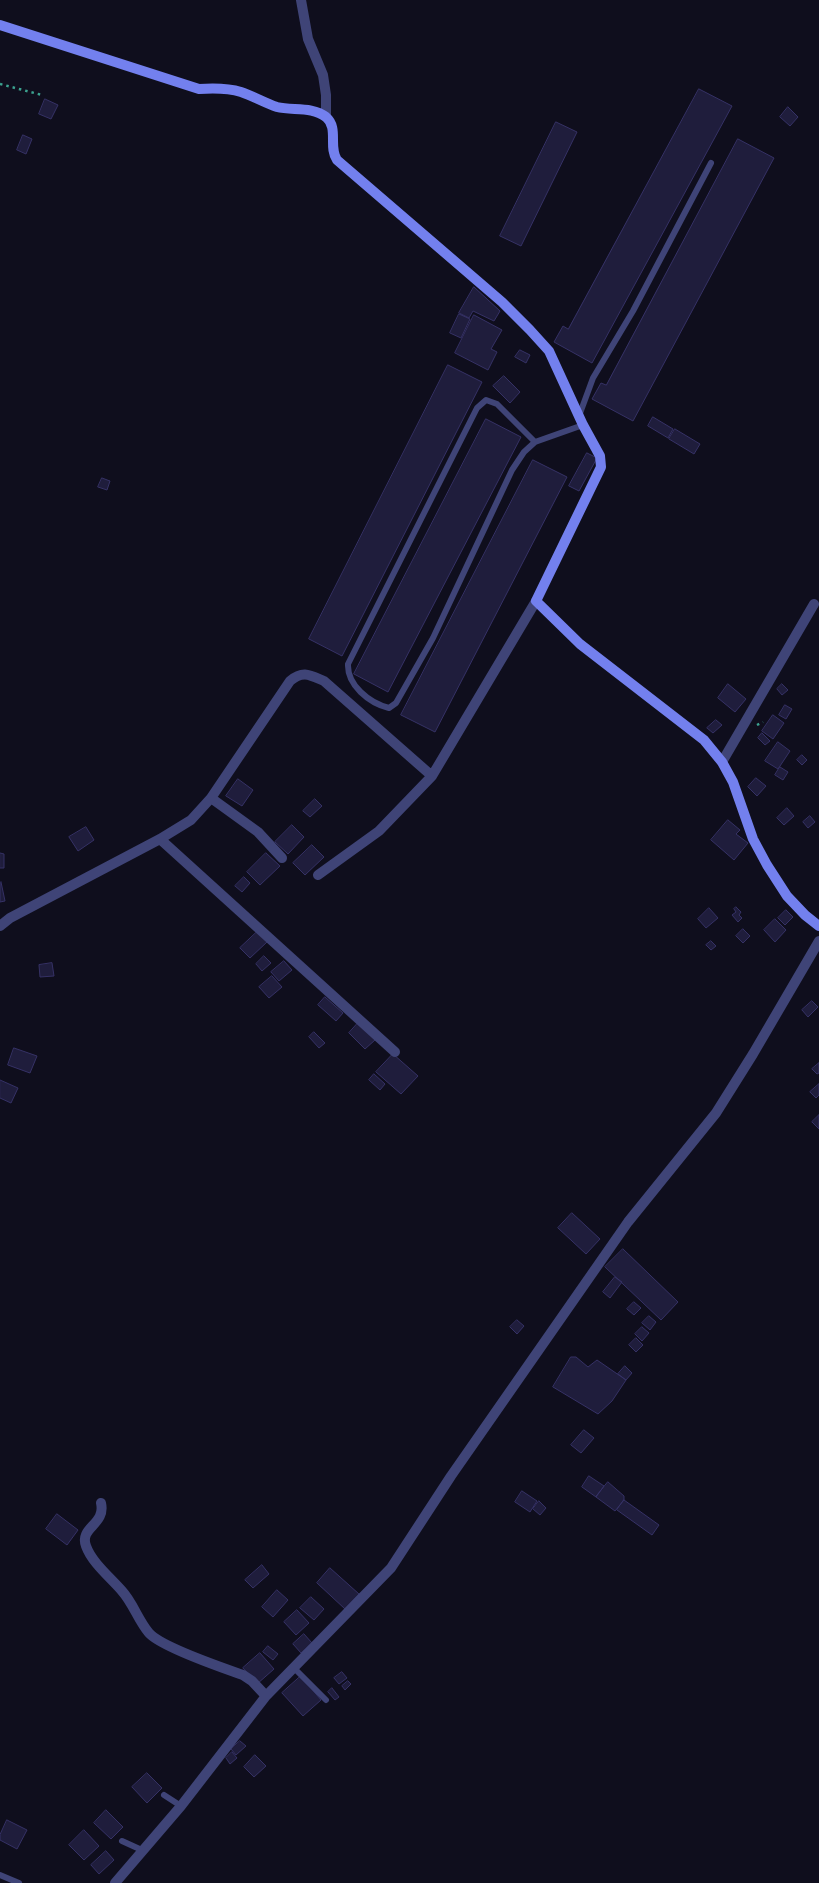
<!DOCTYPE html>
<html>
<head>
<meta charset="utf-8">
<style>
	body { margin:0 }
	canvas { display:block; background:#0f0e1d }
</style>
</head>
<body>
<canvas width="819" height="1883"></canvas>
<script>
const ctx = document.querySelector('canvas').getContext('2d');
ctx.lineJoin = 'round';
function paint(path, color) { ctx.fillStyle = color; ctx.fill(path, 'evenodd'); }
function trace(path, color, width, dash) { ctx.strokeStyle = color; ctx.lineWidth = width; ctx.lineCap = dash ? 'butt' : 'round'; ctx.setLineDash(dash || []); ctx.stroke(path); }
const building = new Path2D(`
	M699 89 732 106 592 363 554 342 563 326 568 329Z
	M45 99 58 105 51 119 39 114Z
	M788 107 798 117 790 126 780 117Z
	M556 122 577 132 521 246 500 236Z
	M23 135 32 139 26 154 17 150Z
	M738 139 774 158 633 421 592 399 601 383 606 385Z
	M474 287 500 311 494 321 473 311 469 318 459 313Z
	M459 314 470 319 461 338 450 333Z
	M474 315 502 330 491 349 497 352 488 370 455 353Z
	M520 350 530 355 526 363 515 357Z
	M448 365 482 382 342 656 309 639Z
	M504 376 520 392 510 403 493 386Z
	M653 417 673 429 668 438 648 426Z
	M486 419 521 437 388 692 354 674Z
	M675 429 700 444 694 454 669 439Z
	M587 453 597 458 579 491 569 486Z
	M533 460 567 477 435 732 401 715Z
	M102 478 110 481 107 490 98 487Z
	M728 684 746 699 735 712 718 698Z
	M782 684 788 690 782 695 777 689Z
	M785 705 792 709 786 719 779 715Z
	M773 715 784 723 773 739 762 731Z
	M716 720 722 725 713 733 707 728Z
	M762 733 770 741 765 745 758 738Z
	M778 742 790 751 778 769 765 761Z
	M802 755 807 760 802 765 797 760Z
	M780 767 788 772 783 780 775 775Z
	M756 778 766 786 757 796 748 787Z
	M238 779 253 790 242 806 226 796Z
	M315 799 322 806 310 817 303 811Z
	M787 808 794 816 784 825 777 818Z
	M810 816 815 822 808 828 803 822Z
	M728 820 740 830 736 834 748 843 734 860 711 840Z
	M292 825 304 837 288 854 275 842Z
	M86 827 94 840 78 851 69 837Z
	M312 845 324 857 305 875 293 863Z
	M0 853 4 854V868H0Z
	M266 853 280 866 260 885 247 872Z
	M244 877 250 883 242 892 235 886Z
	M1 882 5 901 0 902V883Z
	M736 907 741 912 739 915 742 918 738 922 732 915 736 912 734 909Z
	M709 908 718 918 706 928 698 919Z
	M786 910 793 917 785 925 778 918Z
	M775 919 786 930 775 942 764 930Z
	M743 929 750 936 743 943 736 936Z
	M257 932 267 942 250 958 240 948Z
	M711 941 716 946 711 950 706 945Z
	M264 956 271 963 262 971 256 964Z
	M284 961 292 970 279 981 271 972Z
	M52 963 54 976 40 977 39 965Z
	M272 976 282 987 269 998 259 987Z
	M325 997 343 1013 336 1021 318 1005Z
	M812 1001 818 1007 808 1017 802 1010Z
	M358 1023 375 1040 365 1049 349 1033Z
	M314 1032 325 1043 319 1048 309 1037Z
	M14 1048 37 1056 30 1073 8 1065Z
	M393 1054 418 1076 401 1094 376 1072Z
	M819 1063V1073L817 1074 812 1069Z
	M374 1074 385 1084 380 1090 369 1080Z
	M0 1080 18 1088 11 1103 0 1098Z
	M819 1084V1095L816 1098 810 1092Z
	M819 1115V1129L812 1122Z
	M572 1213 600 1239 586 1254 558 1228Z
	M623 1249 678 1302 661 1320 605 1267Z
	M615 1277 622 1282 610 1298 603 1292Z
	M634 1302 641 1308 634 1315 627 1309Z
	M649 1316 656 1322 650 1330 642 1323Z
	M517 1320 524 1326 517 1334 510 1327Z
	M642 1327 649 1333 642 1341 635 1334Z
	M636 1338 643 1345 636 1352 629 1345Z
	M571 1357H576L588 1367 597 1360 626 1380 612 1401 598 1414 553 1387Z
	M625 1366 632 1373 626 1380 618 1374Z
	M584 1430 594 1438 581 1453 571 1445Z
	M589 1476 604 1486 596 1497 582 1487Z
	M608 1482 624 1496V1500L615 1511 596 1497Z
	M522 1491 537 1501 530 1512 515 1502Z
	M624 1500 659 1525 652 1535 617 1510Z
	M539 1501 546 1508 540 1515 533 1509Z
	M57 1514 78 1530 67 1545 46 1529Z
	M262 1565 269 1574 253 1588 245 1580Z
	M330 1568 359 1594 345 1609 317 1583Z
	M277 1590 288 1600 273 1617 262 1607Z
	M311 1597 324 1609 314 1620 300 1608Z
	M297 1610 309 1623 296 1635 284 1622Z
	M304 1634 312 1643 301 1653 293 1644Z
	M268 1646 278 1654 273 1660 263 1652Z
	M260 1653 274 1669 257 1684 243 1668Z
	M342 1672 347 1678 339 1684 334 1678Z
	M301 1676 321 1700 303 1716 282 1693Z
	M348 1681 351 1684 345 1690 342 1686Z
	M332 1688 339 1697 335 1700 328 1692Z
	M240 1741 246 1746 236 1755 231 1749Z
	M232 1752 237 1758 230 1764 226 1758Z
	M255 1755 266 1766 254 1777 244 1767Z
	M147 1773 162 1788 147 1803 132 1787Z
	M106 1810 123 1827 111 1839 94 1823Z
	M7 1820 27 1830 17 1849 0 1840V1835Z
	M84 1830 99 1846 84 1860 69 1845Z
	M106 1851 114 1860 99 1874 91 1865Z`);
paint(building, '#1f1d3c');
trace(building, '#353165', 1);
trace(new Path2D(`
	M0 84 42 95
	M757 725 763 722`), '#3ba28f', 2.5, [2.5, 4]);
trace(new Path2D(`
	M579 416 593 378 633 311 711 163
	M535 442 497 404 486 400 477 408 348 664C347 685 369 703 389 708L396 703 433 638 512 470 524 452 535 442 583 425
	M294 1668 326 1700
	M164 1795 181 1806
	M122 1841 144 1851
	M0 1875 19 1883`), '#3f4477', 6);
trace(new Path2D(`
	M301 0 308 39 323 75 326 95V117
	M722 762 814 604
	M211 798 258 832 282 858
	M160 839 395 1052
	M318 875 379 831 432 776
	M0 926 10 918 160 839 191 820 211 798 290 681C303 670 310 675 324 681L432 776 536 601
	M101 1503C106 1525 79 1527 86 1546 92 1563 111 1578 122 1591 133 1603 138 1620 149 1633 161 1647 223 1668 243 1675L252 1681 266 1696
	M115 1883 181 1806 266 1696 391 1568 451 1476 628 1222 716 1113 753 1054 819 941`), '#3f4477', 10);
trace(new Path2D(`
	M0 25 199 89C213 88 228 88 241 92 253 96 265 103 277 107 292 111 312 106 326 117 339 128 328 147 337 160L502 302 530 330 549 351 583 425 600 456 601 467 536 601 580 644 704 740 722 762 733 782 753 839 767 865 787 896 805 915 819 926`), '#7380ee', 10);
</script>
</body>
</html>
